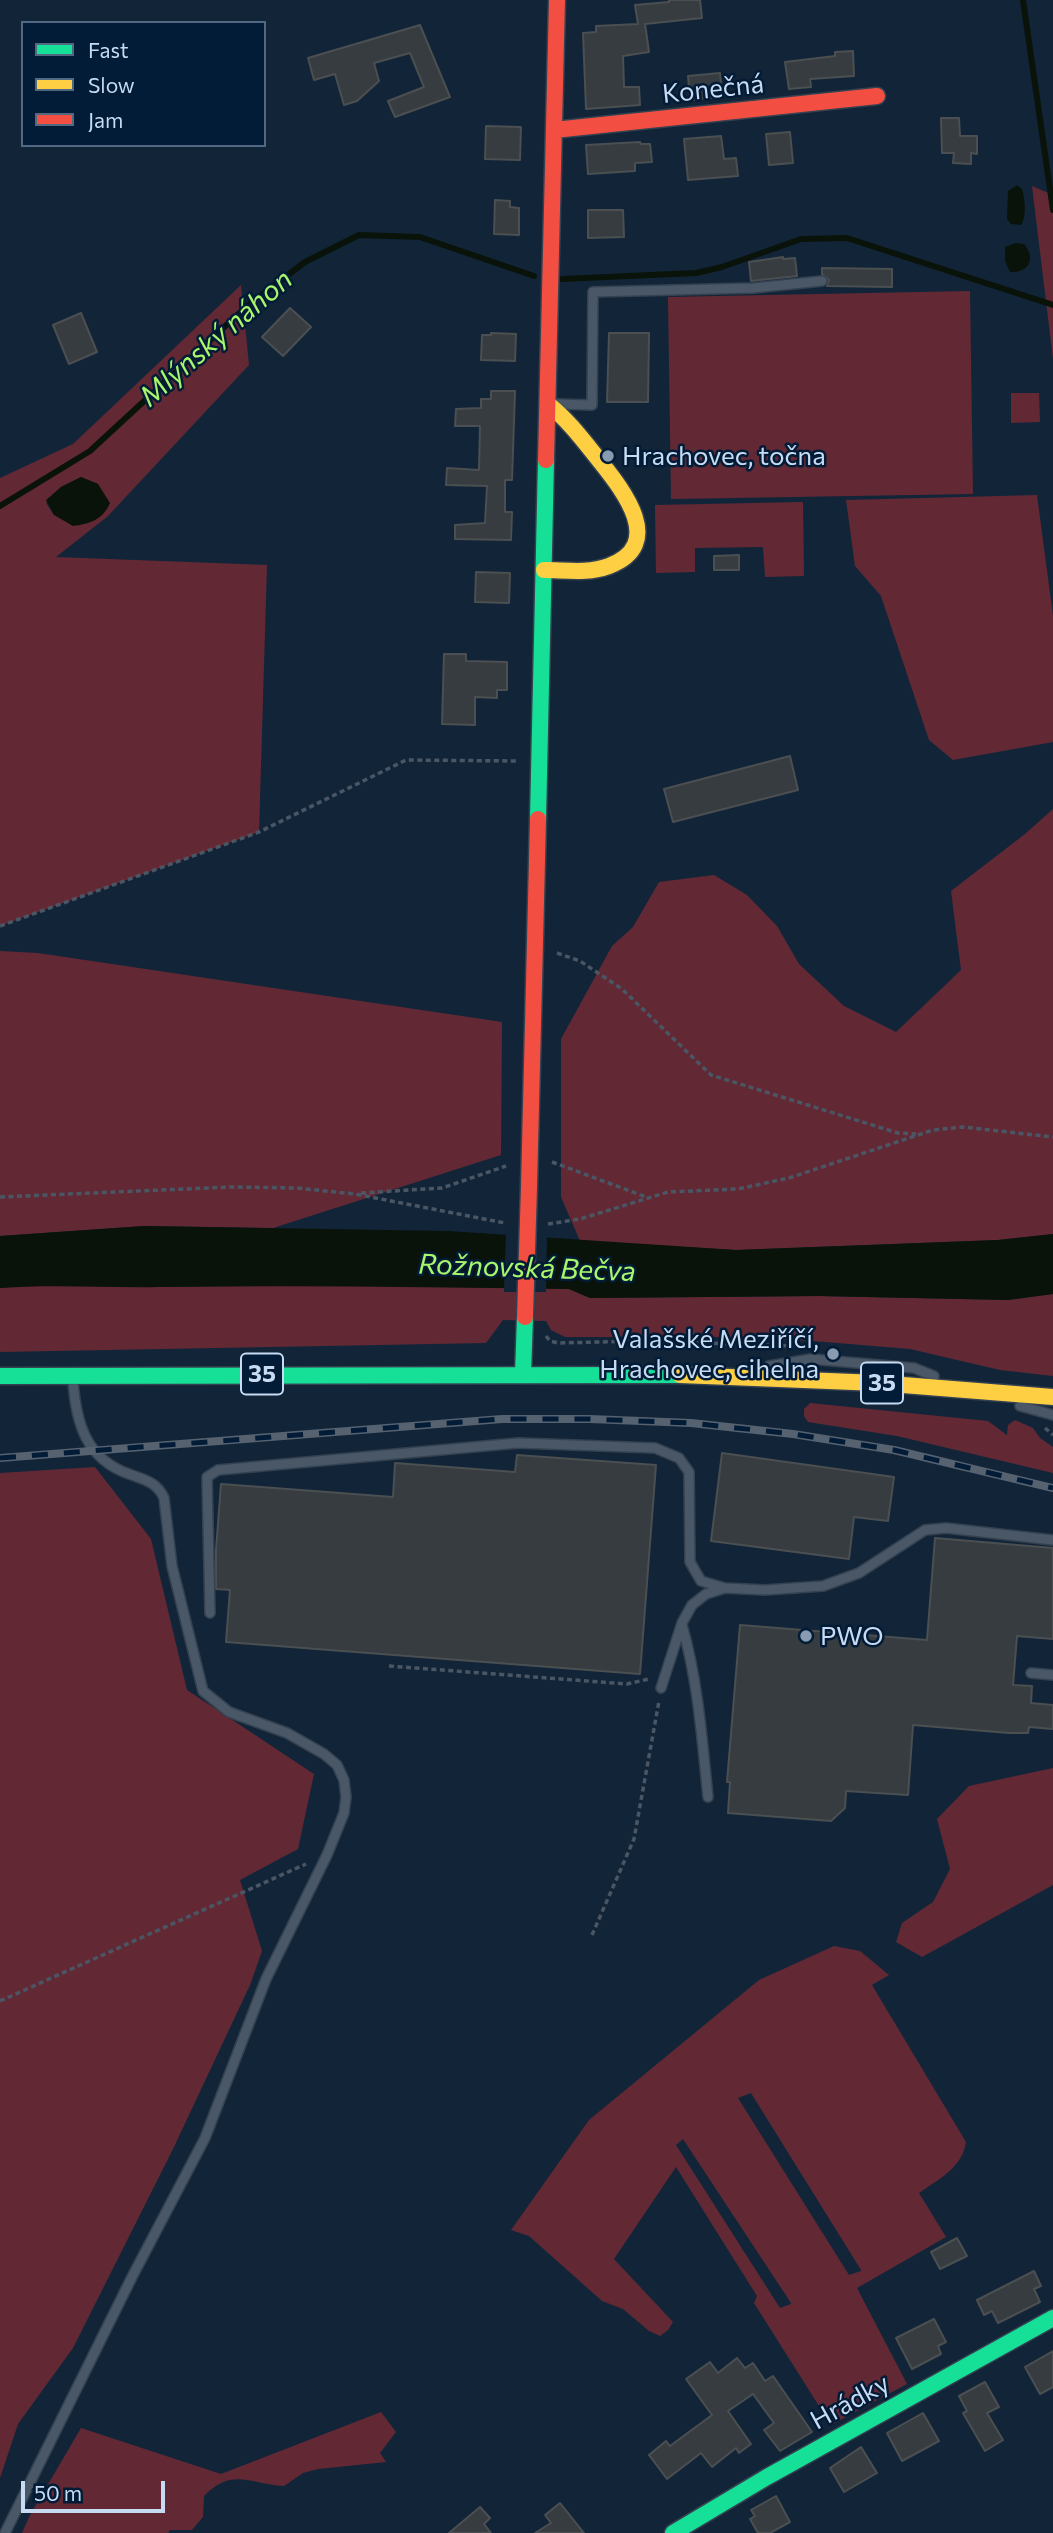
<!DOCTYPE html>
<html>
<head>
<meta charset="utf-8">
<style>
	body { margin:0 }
	#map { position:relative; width:1053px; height:2533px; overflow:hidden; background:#122538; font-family:Commissioner,sans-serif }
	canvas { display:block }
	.legend { position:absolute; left:21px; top:21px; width:245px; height:126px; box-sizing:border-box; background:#021b36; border:2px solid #516881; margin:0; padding:9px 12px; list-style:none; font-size:21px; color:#c7dbf2 }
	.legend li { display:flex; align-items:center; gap:14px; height:35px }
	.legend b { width:35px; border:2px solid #516881 }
	.scale { position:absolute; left:21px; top:2481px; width:144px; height:32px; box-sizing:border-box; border:4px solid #c7dbf2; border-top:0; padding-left:9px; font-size:21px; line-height:24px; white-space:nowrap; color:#c7dbf2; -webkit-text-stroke:5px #021b36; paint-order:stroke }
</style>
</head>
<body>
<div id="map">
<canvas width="1053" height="2533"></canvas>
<ul class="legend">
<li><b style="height:9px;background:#16e098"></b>Fast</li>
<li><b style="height:9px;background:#ffcf43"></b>Slow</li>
<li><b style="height:9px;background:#f24e42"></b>Jam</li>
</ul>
<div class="scale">50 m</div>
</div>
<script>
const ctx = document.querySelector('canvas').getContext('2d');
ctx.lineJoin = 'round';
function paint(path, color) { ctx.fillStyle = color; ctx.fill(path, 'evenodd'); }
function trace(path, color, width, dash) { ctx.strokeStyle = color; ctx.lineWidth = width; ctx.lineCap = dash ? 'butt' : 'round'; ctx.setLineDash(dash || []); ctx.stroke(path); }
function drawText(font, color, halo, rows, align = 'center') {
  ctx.font = font + ' Commissioner,sans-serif'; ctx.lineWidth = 5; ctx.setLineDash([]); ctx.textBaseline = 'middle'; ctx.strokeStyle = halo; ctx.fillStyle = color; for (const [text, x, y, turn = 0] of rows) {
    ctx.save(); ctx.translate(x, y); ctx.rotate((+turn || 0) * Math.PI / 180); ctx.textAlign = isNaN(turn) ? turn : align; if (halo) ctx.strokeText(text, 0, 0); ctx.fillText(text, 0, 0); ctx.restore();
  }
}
paint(new Path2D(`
	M1032 186 1053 195V359Z
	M241 285 249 365 108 516 56 557 267 565 259 832 0 926V478L73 444ZM81 477 98 484 54 515 46 503 61 487Z
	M970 291 973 494 671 499 668 297Z
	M1011 393H1039L1040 422 1011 423Z
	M1037 495 1053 616V742L953 760 929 740 881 596 855 566 846 500Z
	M803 502 804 576 765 577 763 547 695 548V572L656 573 655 505Z
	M1053 809V1234L998 1240 736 1250 580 1241 561 1197V1039L612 946 633 927 659 882 714 875 747 895 777 926 799 964 844 1006 896 1032 961 970 951 891 1025 834Z
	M0 951 38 953 502 1022 501 1155 273 1228 144 1226 0 1236Z
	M34 1285 150 1287 337 1285 569 1289 590 1298 819 1296 1008 1300 1053 1294V1376L1000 1370 910 1349 813 1341 723 1337H565L551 1330 546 1321 503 1320 486 1343 0 1352V1288Z
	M810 1403 988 1421 1007 1435 1008 1425 1015 1420 1033 1428 1040 1438 1053 1447V1473L897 1436 808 1422 804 1416V1409Z
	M95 1467 151 1539 187 1690 314 1774 298 1849 240 1880 262 1951 250 1985 173 2149 73 2348 18 2424 0 2478V1473Z
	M1053 1768V1885L922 1957 896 1942 902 1923 933 1902 950 1869 937 1819 969 1786Z
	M834 1946 860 1951 889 1975 872 1985 966 2142C962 2168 939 2179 919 2193L946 2237 857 2288 907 2384 831 2425 754 2303 757 2296 676 2167 614 2259 673 2322 668 2330 660 2336 649 2331 623 2309 602 2301 529 2236 511 2230 589 2120 759 1980ZM751 2093 861 2270V2271L849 2275 738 2098ZM683 2139 791 2303V2304L780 2308 676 2145Z
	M381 2412 396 2432 380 2453 386 2462 318 2469 303 2473 284 2486C250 2484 232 2467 204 2496L203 2517 192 2530H170L168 2533H22L30 2515 81 2428 221 2474Z`), '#622935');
paint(new Path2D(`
	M1017 185 1022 189C1025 198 1027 217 1021 225L1011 224 1007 219 1008 191Z
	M1016 243 1024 244C1036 258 1030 273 1010 272L1005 261V247Z
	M81 477 98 484 110 503C103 520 89 524 73 526L54 515 46 500 61 487Z
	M144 1226 448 1231 736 1250 998 1240 1053 1234V1294L1008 1300 819 1296 590 1298 569 1289C432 1287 296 1285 159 1287 106 1288 53 1284 0 1288V1236Z`), '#0a1309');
paint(new Path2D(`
	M506 1232 547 1235 546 1292H504Z`), '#122538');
trace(new Path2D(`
	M1023 0 1053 210
	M562 279 696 273 722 267 801 239 847 238 1053 305
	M0 506 90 451 246 307 305 262 359 235 420 237 534 276`), '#0a1309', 6);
const building = new Path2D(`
	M669 0H700L702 18 645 24 649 52 623 56 624 87H639L640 105 586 109 583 33 596 32V26L638 24 635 5 669 2Z
	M420 25 450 97 395 117 388 101 424 87 410 53 374 63 379 81 357 101 344 105 335 74 314 80 308 58Z
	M853 51 854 76 810 79 811 87 789 89 785 62 835 56V52Z
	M720 73 722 94H716L717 97 690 100 688 76Z
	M941 118H959L960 136H977V154L971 153V164L953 163 954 153H942Z
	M486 126 521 127 520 160 485 159Z
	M790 132 793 163 769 165 766 134Z
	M721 136 724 159 736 158 738 176 688 180 684 139Z
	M640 142 641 144H650L652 162 635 163V171L588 174 586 145Z
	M495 200 510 201V207L519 208V235L494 234Z
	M588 210H623L624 237 588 238Z
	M783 257V259L795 258 797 276 751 281 749 262Z
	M822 268 892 269V287L827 286 829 280 822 274Z
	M290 308 311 327 283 356 262 337Z
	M81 313 97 352 69 364 53 325Z
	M491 333 516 334 515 361 481 360 482 335H491Z
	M609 333H649L648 402H607Z
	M491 391H515L512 480H505V512H512L511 540 455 539V525L485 523 487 486 446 485 447 468 479 470 480 426H455L456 409 481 408V399H491Z
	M739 555V570H714V556Z
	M476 572 510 573 509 603 475 602Z
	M444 654H466V661L507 662V690H497V698L475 697V725L442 724Z
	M790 756 798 790 673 822 664 789Z
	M722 1453 894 1477 888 1521 854 1517 849 1559 711 1541Z
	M517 1455 656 1465 640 1674 226 1642 230 1590 216 1589V1550L221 1484 393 1497 395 1463 515 1472Z
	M935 1538 1053 1548V1639L1017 1636 1013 1685 1032 1686 1031 1703 1053 1705V1729L1029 1727 1028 1733H1009L913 1725 908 1795 846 1791 845 1808 831 1821 728 1813 730 1782H727L740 1625 927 1640Z
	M957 2238 967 2256 940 2269 931 2252Z
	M1034 2271 1041 2286 1034 2289 1040 2302 998 2323 992 2311 984 2315 977 2300Z
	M934 2319 946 2342 938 2346 941 2354 912 2369 896 2338Z
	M1053 2351V2387L1040 2394 1025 2367Z
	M737 2358 745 2368 753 2363 765 2381 773 2376 812 2432 780 2451 764 2430 774 2423 753 2394 728 2411 751 2444 739 2453 736 2448 712 2467 701 2453 667 2479 649 2455 666 2441 670 2446 712 2415 686 2379 710 2362 718 2373Z
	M985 2382 999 2407 987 2413 1003 2440 985 2451 963 2413 967 2411 959 2396Z
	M923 2413 939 2441 902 2461 887 2433Z
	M861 2447 877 2473 844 2492 830 2468Z
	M776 2496 790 2522 770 2533H758L750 2519 755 2516 751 2510Z
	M560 2503 584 2533H535L551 2523 545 2515Z
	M480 2507 490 2518 484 2524 491 2533H449Z`);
paint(building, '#373c40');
trace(building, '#4b4f51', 2);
const lane = new Path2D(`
	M557 404 592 405 593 292 753 288 822 281
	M769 1366 811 1359 914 1368 934 1376
	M1020 1406 1053 1415
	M210 1613 207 1477 218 1470 518 1443 655 1448 679 1458 689 1472 690 1562 701 1581 725 1588
	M682 1625C698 1681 702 1739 708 1797
	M1031 1673 1053 1675
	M661 1688 682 1623 692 1605 706 1594 725 1588 765 1590 823 1586 859 1573 925 1530 946 1528 1053 1540
	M5 2533 132 2277 205 2138 266 1979 327 1855 344 1813 346 1797 344 1780 337 1765 324 1754 287 1733 229 1712 203 1691 172 1566 164 1498C157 1482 145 1480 129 1474 86 1459 76 1423 73 1381`);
const fast = new Path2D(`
	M538 819 546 460
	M523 1374 525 1317
	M0 1376 680 1375
	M673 2533 767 2477 1053 2318`);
const slow = new Path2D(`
	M544 570C565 570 588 574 609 566 667 544 622 489 599 460 583 440 568 420 548 404
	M680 1375 878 1383 1053 1397`);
const jam = new Path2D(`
	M554 130 877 96
	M546 460 557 0
	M529 1187 538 819`);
trace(lane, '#344150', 12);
trace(fast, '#344150', 19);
trace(slow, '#344150', 19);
trace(jam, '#344150', 19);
trace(new Path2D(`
	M0 926 259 832 406 760 518 761
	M557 953 580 961 622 989 711 1075 898 1133 916 1134
	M552 1162 646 1197
	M361 1193 442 1188 506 1166
	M0 1197 230 1187 297 1188 355 1194 505 1223
	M548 1224 580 1219 668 1192 738 1189 789 1178 933 1130 963 1127 1053 1137
	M546 1336 550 1341 558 1343 641 1341 798 1346
	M1045 1428 1053 1435
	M389 1666 627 1684 649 1679
	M592 1935 634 1839 659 1701
	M0 2001 306 1864`), '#4a5664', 3.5, [5, 3.5]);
trace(lane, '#495766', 9);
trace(fast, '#16e098', 16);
trace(slow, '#ffcf43', 16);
trace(jam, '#f24e42', 16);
const rail = new Path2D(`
	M0 1458 502 1419H590L691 1423 793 1434 894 1450 1053 1488`);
trace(rail, '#566270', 8);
trace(rail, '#021b36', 5, [16]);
const jamBridge = new Path2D(`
	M525 1317 529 1187`);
trace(jamBridge, '#344150', 19, []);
trace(jamBridge, '#f24e42', 16);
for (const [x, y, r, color] of [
	[608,456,7,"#889bb1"],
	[833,1354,7,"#889bb1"],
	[806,1636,7,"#889bb1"]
]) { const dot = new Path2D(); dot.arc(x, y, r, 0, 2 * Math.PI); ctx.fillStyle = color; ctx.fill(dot); trace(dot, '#021b36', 2.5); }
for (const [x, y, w] of [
	[262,1374,42],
	[882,1383,42]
]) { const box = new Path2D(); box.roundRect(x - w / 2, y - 20.5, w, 41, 5); ctx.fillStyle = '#021b36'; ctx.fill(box); trace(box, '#c7dbf2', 2); }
drawText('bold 24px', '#c7dbf2', null, [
	["35",262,1374],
	["35",882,1383]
]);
drawText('26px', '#c7dbf2', '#021b36', [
	["Konečná",713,89,-6],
	["Hrádky",850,2402,-29]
]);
drawText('26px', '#c7dbf2', '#021b36', [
	["Hrachovec, točna",622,456],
	["Valašské Meziříčí,",819,1339,"right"],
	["Hrachovec, cihelna",819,1369,"right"],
	["PWO",820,1636]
], 'left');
drawText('italic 28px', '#aaf66b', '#021b36', [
	["Mlýnský náhon",216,338,-41],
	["Rožnovská Bečva",527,1268,2]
]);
</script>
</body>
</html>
